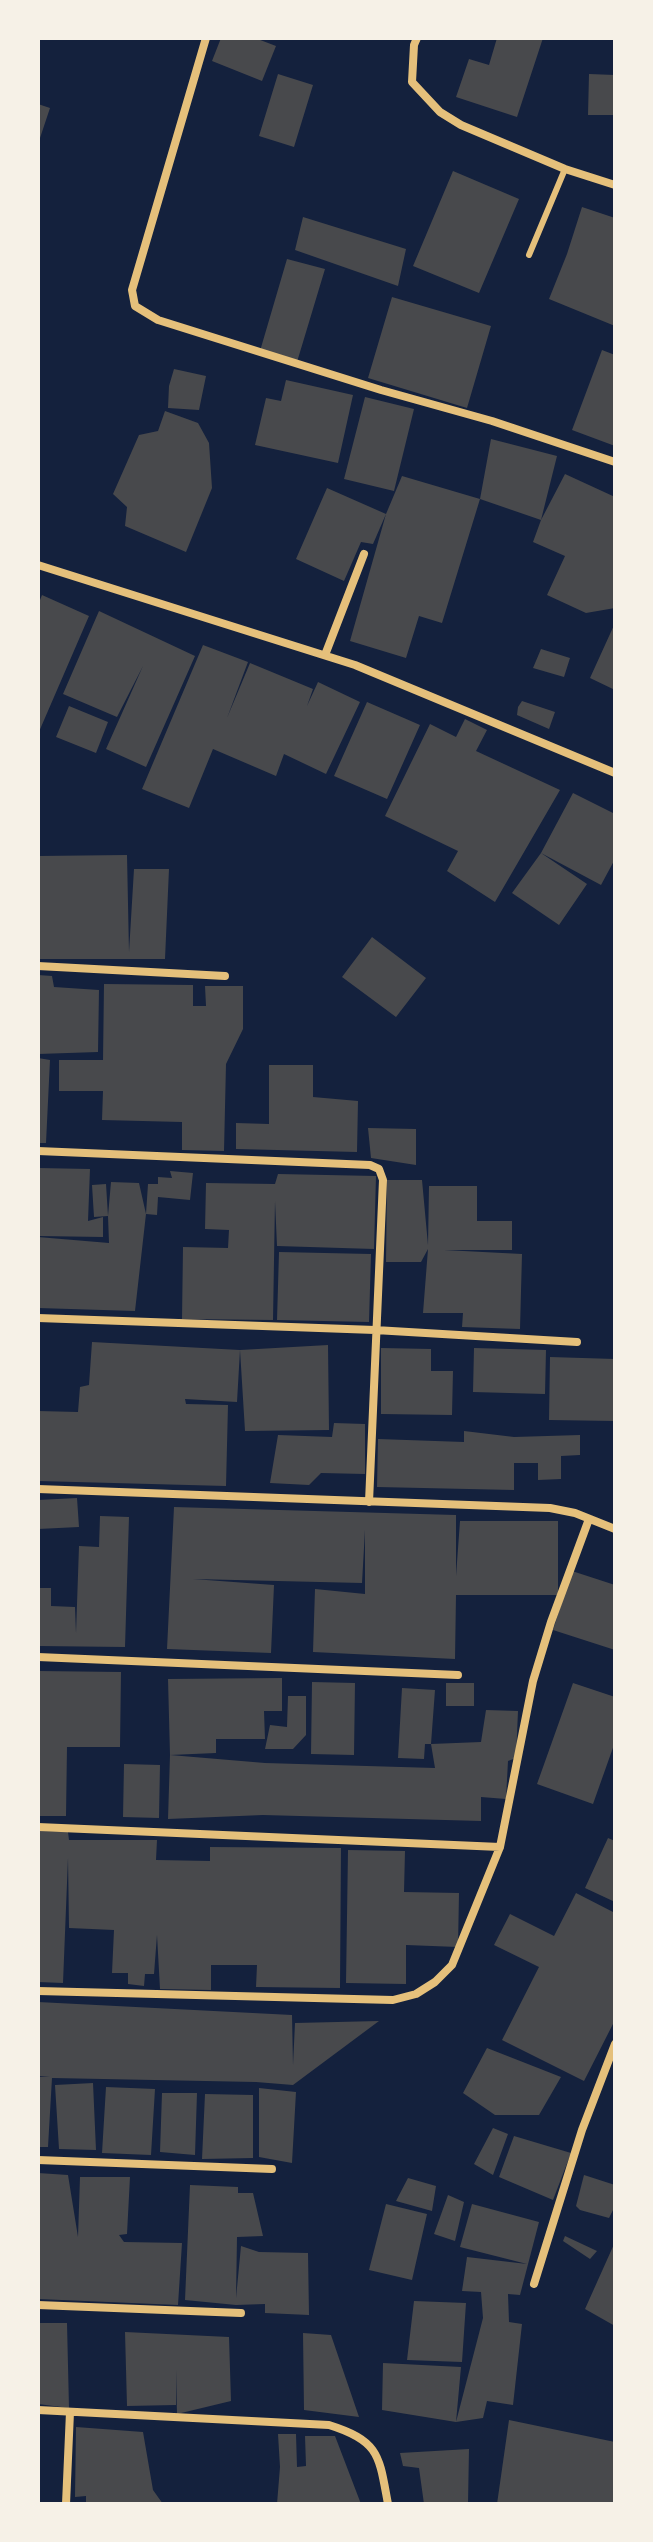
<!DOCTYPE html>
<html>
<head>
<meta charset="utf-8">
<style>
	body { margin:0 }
	#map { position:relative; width:653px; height:2542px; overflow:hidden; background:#14213d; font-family:Arial,sans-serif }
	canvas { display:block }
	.frame { position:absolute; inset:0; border:40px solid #f6f1e7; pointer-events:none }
</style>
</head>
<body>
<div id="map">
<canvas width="653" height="2542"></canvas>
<div class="frame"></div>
</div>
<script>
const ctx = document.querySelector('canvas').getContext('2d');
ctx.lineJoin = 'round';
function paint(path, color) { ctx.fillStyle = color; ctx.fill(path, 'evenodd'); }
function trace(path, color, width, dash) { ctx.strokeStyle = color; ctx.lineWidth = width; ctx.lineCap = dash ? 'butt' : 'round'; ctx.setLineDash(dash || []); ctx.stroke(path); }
paint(new Path2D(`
	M221 38H255L276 46 262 81 212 61Z
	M497 38H543L517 117 456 97 469 59 489 65Z
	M278 74 313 85 294 147 259 136Z
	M589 74 615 75V115H588Z
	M38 104 50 108 39 141H38Z
	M453 171 519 199 479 293 413 266Z
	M582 207 615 218V326L549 299 567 254Z
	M303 217 406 249 398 286 295 250Z
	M287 259 325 269 297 362 260 351Z
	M392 297 491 326 467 408 368 378Z
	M602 350 615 355V446L572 430Z
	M174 369 206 376 199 410 168 408 169 386Z
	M286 380 353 395 338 463 255 445 266 398 281 401Z
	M365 397 414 409 394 491 344 479Z
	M165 411 198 423 209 443 212 488 186 552 125 526 127 507 113 494 139 435 158 431Z
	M491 439 557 456 541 520 480 499Z
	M565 474 615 497V608L586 613 547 595 565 556 533 542 541 520Z
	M402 476 480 499 442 623 419 616 406 658 350 641 386 514Z
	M327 488 386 514 373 544 361 542 344 581 296 559Z
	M42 595 89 616 38 734V605Z
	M99 611 195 656 146 767 106 749 143 666 117 717 63 694Z
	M615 623V690L590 678Z
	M203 645 248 662 227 718 250 663 313 689 307 706 318 682 360 702 326 774 284 754 276 776 213 749 189 808 142 789Z
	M541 649 570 658 564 677 533 668Z
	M522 701 555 712 549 729 517 715 518 707Z
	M367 702 420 725 387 799 334 776Z
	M69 706 108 722 96 753 56 737Z
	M465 719 487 730 476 751 560 790 495 902 447 871 458 851 385 816 430 724 456 737Z
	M573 793 615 814V859L601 885 541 853Z
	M541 853 587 884 559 925 512 893Z
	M127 855 129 952 134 869H169L165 959H38V856Z
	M372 937 426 978 396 1017 342 977Z
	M38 975 52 976 54 987 99 990 98 1052 38 1054Z
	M104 984 193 985V1006H206L205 986H243V1029L226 1064 224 1151 182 1150V1122L102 1120 103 1091H59V1060H103Z
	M38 1058 50 1060 46 1143H38Z
	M269 1065H313V1097L358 1101 357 1152 236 1149V1123L269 1124Z
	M368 1128 416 1129V1165L371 1158Z
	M38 1168 90 1169 88 1221 103 1217V1237L38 1236Z
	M170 1171 193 1173 190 1200 158 1197 157 1215 146 1214 135 1311 38 1308V1237L109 1243 108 1216 94 1217 92 1185 106 1184 108 1216 111 1182 139 1183 146 1214 148 1184H158V1177L172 1178Z
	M278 1174 376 1176 374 1249 277 1246 275 1201 273 1320 182 1319 183 1247 228 1248 229 1230 205 1229 206 1183 275 1184Z
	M387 1180H422L428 1245 429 1186H477V1221H512V1250H444L522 1254 520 1329 462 1327 463 1313H423L428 1249 421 1262H386Z
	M279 1252 371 1254 369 1322 277 1320Z
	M92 1342 240 1350 328 1345 329 1430 245 1431 240 1350 237 1402 185 1399 186 1404 228 1405 226 1486 38 1481V1411L78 1412 80 1387 89 1385Z
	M381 1348 431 1349V1371H453L452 1415 381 1414Z
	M474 1348 546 1350 545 1394 473 1392Z
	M550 1357 615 1359V1421L549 1420Z
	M334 1423 365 1424V1474L321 1473 309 1485 270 1483 278 1435 332 1437Z
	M464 1431 514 1437 580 1435V1455L561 1456V1479L538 1480V1463H514V1490L377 1487 378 1439 464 1442Z
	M77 1498 79 1527 38 1529V1500Z
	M174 1507 456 1515V1576L460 1521H558V1595H456L455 1659 313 1652 315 1589 365 1594V1530L362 1583 193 1579 274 1585 271 1653 167 1649Z
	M100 1516 129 1517 125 1647 38 1646V1588H51V1606L75 1607 76 1633 79 1546 99 1547Z
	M572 1571 615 1585V1650L553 1630Z
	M38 1671 121 1672 120 1747H67L66 1816H38Z
	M282 1678V1711H264L265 1739H216V1753L170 1755 265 1763 435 1768 431 1744H425L424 1759 398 1758 402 1688 435 1690 431 1744 481 1742 486 1710 518 1711 516 1758 508 1761 506 1799 481 1797V1821L263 1815 168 1819 170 1755 168 1679Z
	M312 1682 355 1683 354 1755 311 1754Z
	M446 1683H474V1706H446Z
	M573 1683 615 1697V1742L593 1804 537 1784Z
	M288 1696H306V1735L293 1749H265L270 1725 287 1727Z
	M124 1764 160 1765 159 1818 123 1817Z
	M38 1831 68 1832 69 1840H157L156 1860 210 1861V1847L341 1848 340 1988 256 1987 257 1965H211V1990L160 1989 157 1935 154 1974H145L144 1986 128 1984V1973H112L114 1930 69 1928 68 1858 63 1983 38 1982Z
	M608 1838 615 1841V1902L585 1888Z
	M348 1850 405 1851 404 1892 459 1893 458 1947 406 1945V1984L346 1983Z
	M576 1893 615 1913V1956L613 1961 615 1962V2020L584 2081 502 2040 539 1967 494 1945 510 1914 554 1936Z
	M38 2002 292 2015 293 2065 295 2023 379 2021 293 2085 256 2082 52 2078 48 2147H38V2077H50L38 2076Z
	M487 2048 561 2077 539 2115H495L463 2093Z
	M93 2083 96 2150 59 2149 55 2085Z
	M106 2087 155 2089 151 2155 102 2153Z
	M259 2088 296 2092 292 2163 259 2157Z
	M162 2093H197L195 2155 160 2152Z
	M205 2094 253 2095V2158L202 2159Z
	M493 2128 508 2134 493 2175 474 2164Z
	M514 2136 571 2153 553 2200 499 2177Z
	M38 2173 68 2175 78 2237 80 2177H130L127 2234 119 2235 124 2242 182 2243 178 2305 38 2299Z
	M584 2175 615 2185V2206L609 2218 580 2210 576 2206Z
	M408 2178 436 2186 432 2211 396 2201Z
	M190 2185 238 2187V2193H253L263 2236 237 2237 236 2298 241 2246 259 2252 308 2253 309 2315 265 2313V2304L236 2305 185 2300Z
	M448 2195 464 2202 455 2241 434 2234Z
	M386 2204 427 2214 412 2280 369 2270Z
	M472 2204 539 2222 520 2295 508 2294 509 2322 522 2324 513 2405 487 2401 483 2418 456 2422 382 2410 383 2363 461 2367 456 2422 483 2318 481 2292 462 2291 467 2257 527 2264 460 2247Z
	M565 2236 597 2251 590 2259 563 2241Z
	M615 2242V2326L585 2309Z
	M414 2301 466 2303 462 2362 407 2360Z
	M38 2323H67L69 2408 38 2404Z
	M125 2332 229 2337 231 2401 177 2414 176 2370V2405L127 2406Z
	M303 2333 331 2335 359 2417 304 2410Z
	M509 2420 615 2442V2504H497Z
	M76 2427 143 2432 153 2490 163 2504H86V2496L75 2497Z
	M278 2434H296L297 2467 306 2466 305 2436H335L361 2504H277L280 2467Z
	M469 2449 468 2504H424L419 2468 403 2466 400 2453Z`), '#48494c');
trace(new Path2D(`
	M529 255 565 169`), '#e5c07b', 6);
trace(new Path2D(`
	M206 38 132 290 135 306 158 320 381 390 492 421 615 462
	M417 38 414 45 412 82 440 112 461 125 565 169 615 185
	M38 565 355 665 615 773
	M325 655 364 554
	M38 966 225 976
	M38 1151 370 1165 379 1169 383 1180 369 1502
	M38 1318 375 1330 577 1342
	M38 1489 550 1508 575 1513 615 1529
	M38 1657 458 1675
	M38 1827 500 1847
	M38 1991 393 2000 416 1994 435 1982 452 1965 500 1847 533 1681 551 1622 589 1519
	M38 2160 272 2169
	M534 2284 582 2130 615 2044
	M38 2305 241 2313
	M38 2410 329 2425C380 2441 379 2456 388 2504
	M66 2504 70 2412`), '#e5c07b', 8);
</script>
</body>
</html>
